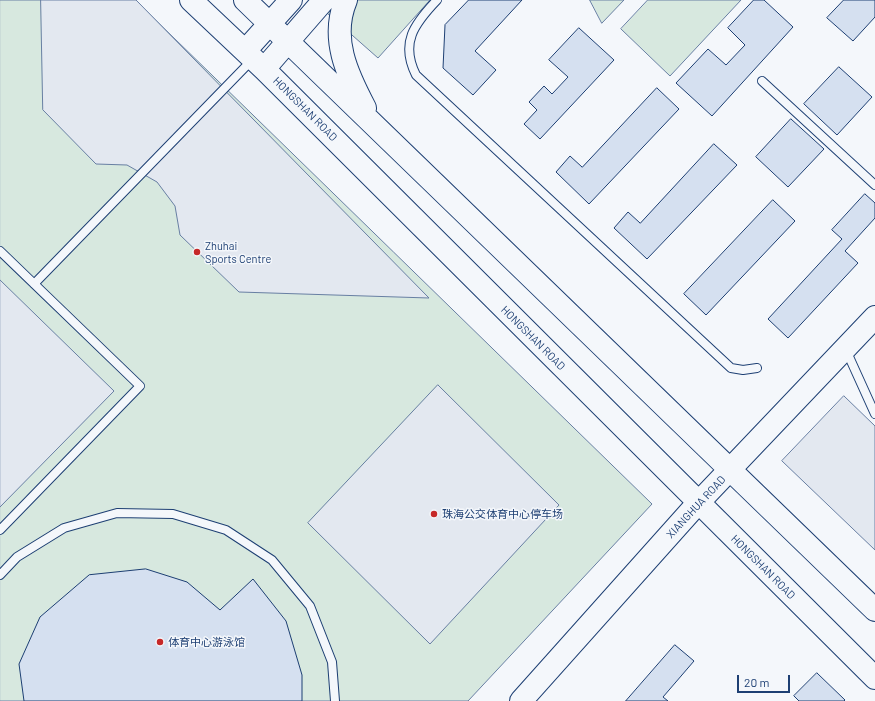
<!DOCTYPE html>
<html>
<head>
<meta charset="utf-8">
<style>
	body { margin:0 }
	#map { position:relative; width:875px; height:701px; overflow:hidden; background:#f4f7fb; font-family:Barlow,sans-serif }
	canvas { display:block }
	.scale { position:absolute; left:737px; top:675px; width:53px; height:18px; box-sizing:border-box; border:2px solid #1d3f73; border-top:0; padding-left:5px; font-size:12px; line-height:14px; white-space:nowrap; color:#1d3f73; -webkit-text-stroke:3px #f4f7fb; paint-order:stroke }
</style>
</head>
<body>
<div id="map">
<canvas width="875" height="701"></canvas>
<div class="scale">20 m</div>
</div>
<script>
const ctx = document.querySelector('canvas').getContext('2d');
ctx.lineJoin = 'round';
function paint(path, color) { ctx.fillStyle = color; ctx.fill(path, 'evenodd'); }
function trace(path, color, width, dash) { ctx.strokeStyle = color; ctx.lineWidth = width; ctx.lineCap = dash ? 'butt' : 'round'; ctx.setLineDash(dash || []); ctx.stroke(path); }
function drawText(font, color, halo, rows, align = 'center') {
  ctx.font = font + ' Barlow,"Noto Sans SC",sans-serif'; ctx.lineWidth = 3; ctx.setLineDash([]); ctx.textBaseline = 'middle'; ctx.strokeStyle = halo; ctx.fillStyle = color; for (const [text, x, y, turn = 0] of rows) {
    ctx.save(); ctx.translate(x, y); ctx.rotate((+turn || 0) * Math.PI / 180); ctx.textAlign = isNaN(turn) ? turn : align; if (halo) ctx.strokeText(text, 0, 0); ctx.fillText(text, 0, 0); ctx.restore();
  }
}
const green = new Path2D(`
	M0 0H135L652 504 468 701H0Z
	M339 0H430L378 58 327 13Z
	M590 0H624L602 23Z
	M648 0H741L670 76 621 29Z`);
paint(green, '#d7e8df');
trace(green, '#687fa3', 1);
const parking = new Path2D(`
	M41 0H136L429 298 239 292 180 235 175 206 157 182 127 165 96 164 43 110Z
	M0 280 114 391 0 507Z
	M438 385 559 505 430 644 308 523Z
	M844 396 875 426V550L782 461Z`);
paint(parking, '#e3e8f0');
trace(parking, '#687fa3', 1);
const building = new Path2D(`
	M469 0H522L475 51 496 70 473 95 443 68 445 25Z
	M754 0H764L793 27 712 116 676 83 708 49 726 65 745 45 728 28Z
	M844 0H875V17L853 41 827 18Z
	M579 28 614 60 540 139 524 124 537 110 529 102 544 86 552 94 568 77 549 60Z
	M839 67 872 97 837 135 804 104Z
	M657 88 679 109 589 204 556 172 570 156 582 167Z
	M791 119 824 149 788 187 756 157Z
	M714 144 737 165 647 259 614 228 628 212 640 223Z
	M865 194 875 203V218L845 251 858 263 788 338 768 319 842 239 832 230Z
	M773 200 795 221 706 315 684 294Z
	M146 569 187 582 220 610 253 579 286 621 302 675V701H24L19 664 40 617 89 575Z
	M675 645 694 661 663 697 668 701H626Z
	M817 673 845 700 844 701H799L794 696Z`);
paint(building, '#d5e0f0');
trace(building, '#1d3f73', 1);
const lane = new Path2D(`
	M437 0C414 24 400 43 416 75L731 368 743 370 757 368
	M762 81 875 185
	M0 251 140 386 0 530
	M34 284 253 59
	M846 350 875 414
	M0 575 17 557 64 528 117 513 173 514 226 530 272 560 310 606 332 662 335 701`);
const secondary = new Path2D(`
	M191 0 264 69 875 678
	M245 0 875 610
	M346 0C330 38 347 74 365 108
	M245 51 291 0
	M264 69 324 0
	M521 701 698 503 875 317`);
trace(lane, '#1d3f73', 10);
trace(secondary, '#1d3f73', 24);
trace(lane, '#f4f7fb', 8);
trace(secondary, '#f4f7fb', 22);
for (const [x, y, r, color] of [
	[197,252,4,"#c62828"],
	[434,514,4,"#c62828"],
	[160,642,4,"#c62828"]
]) { const dot = new Path2D(); dot.arc(x, y, r, 0, 2 * Math.PI); ctx.fillStyle = color; ctx.fill(dot); trace(dot, '#f4f7fb', 1.5); }
drawText('11px', '#1d3f73', '#f4f7fb', [
	["HONGSHAN ROAD",305,109,45],
	["HONGSHAN ROAD",533,338,45],
	["XIANGHUA ROAD",696,507,-47],
	["HONGSHAN ROAD",763,567,45]
]);
drawText('11px', '#1d3f73', '#f4f7fb', [
	["Zhuhai",205,246],
	["Sports Centre",205,259],
	["珠海公交体育中心停车场",442,514],
	["体育中心游泳馆",168,642]
], 'left');
</script>
</body>
</html>
